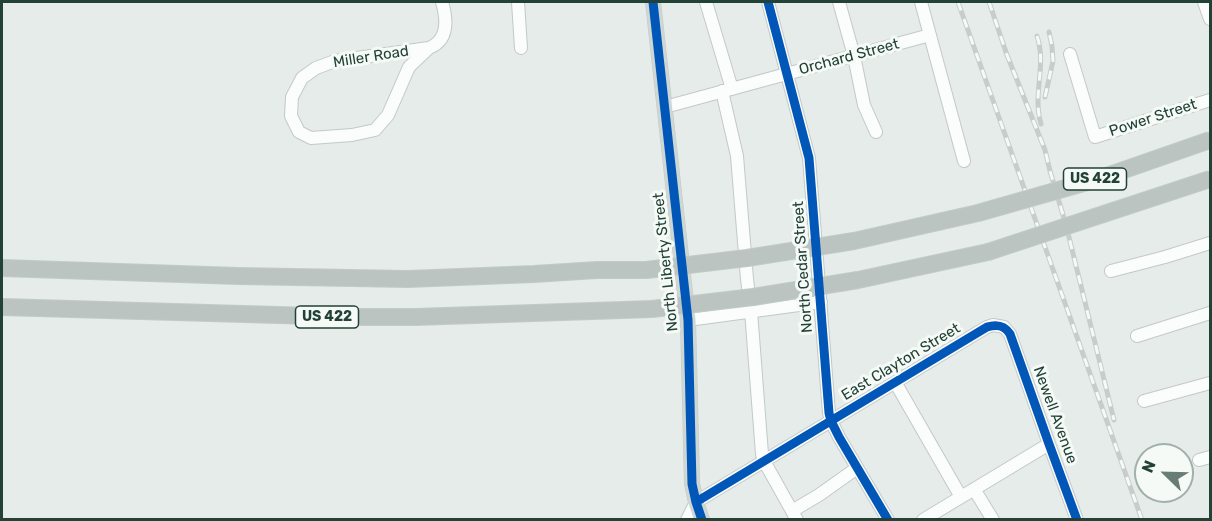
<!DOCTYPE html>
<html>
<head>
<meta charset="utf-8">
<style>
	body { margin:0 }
	#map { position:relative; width:1212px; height:521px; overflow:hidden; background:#e6ece9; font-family:Rubik,sans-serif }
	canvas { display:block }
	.frame { position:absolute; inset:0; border:3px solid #224137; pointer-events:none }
	.north { position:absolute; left:1134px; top:443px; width:60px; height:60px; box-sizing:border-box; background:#f5faf7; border:2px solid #a1b0aa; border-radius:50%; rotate:293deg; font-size:16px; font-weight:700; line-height:24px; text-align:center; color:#224137 }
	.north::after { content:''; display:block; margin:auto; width:21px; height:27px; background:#677d75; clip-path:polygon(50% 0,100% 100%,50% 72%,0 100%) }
</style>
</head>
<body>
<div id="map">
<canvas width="1212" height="521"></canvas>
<div class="frame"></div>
<div class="north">N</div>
</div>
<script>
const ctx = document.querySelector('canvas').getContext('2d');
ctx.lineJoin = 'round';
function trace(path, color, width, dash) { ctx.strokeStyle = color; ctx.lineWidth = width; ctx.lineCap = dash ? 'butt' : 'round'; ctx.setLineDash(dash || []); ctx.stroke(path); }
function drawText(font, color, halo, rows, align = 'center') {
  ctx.font = font + ' Rubik,sans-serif'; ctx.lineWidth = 6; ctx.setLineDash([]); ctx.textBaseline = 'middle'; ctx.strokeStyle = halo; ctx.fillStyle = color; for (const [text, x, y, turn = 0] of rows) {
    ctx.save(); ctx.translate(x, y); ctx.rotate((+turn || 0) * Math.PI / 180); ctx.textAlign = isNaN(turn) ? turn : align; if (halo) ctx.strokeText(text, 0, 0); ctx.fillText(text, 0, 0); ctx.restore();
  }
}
const minor = new Path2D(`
	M518 2 521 48
	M706 2 732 89
	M768 2 809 158 829 413 831 421 839 437 888 520
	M839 2 854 56 864 105 876 132
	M921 2 964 161
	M1204 2 1210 19
	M429 48 409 67 388 115 375 130 352 135 311 138 299 132 291 116 292 97 302 78 316 68 335 61 429 48C449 40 447 19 442 2
	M1070 54 1095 137 1210 100
	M722 91 737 156 747 279 751 311 762 454 764 461 797 520
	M665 107 930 35
	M1111 271 1165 257 1210 243
	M688 320 821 302
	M1137 336 1210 313
	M895 382 961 497
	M1144 401 1210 383
	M1199 460 1210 457
	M974 489 993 520
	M792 511 819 495 857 468
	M687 520 696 502 987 327 993 325 1004 327 1010 334 1049 444 1077 520
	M923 520 1049 444`);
const major = new Path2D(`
	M653 2 688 320 692 484 696 502 702 520`);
const highway = new Path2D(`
	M854 241 978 213
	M2 268 238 276 408 279 534 274 597 270H646
	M858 280 988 252
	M2 307 347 317H415L652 309`);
trace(minor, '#c3c9c6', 14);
trace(major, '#c2cbc7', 16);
trace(highway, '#c2cbc7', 18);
trace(minor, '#fbfcfc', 12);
trace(major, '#ced7d4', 15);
trace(highway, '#bbc4c1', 16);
const rail = new Path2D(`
	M958 2 1142 520
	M989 2 1007 55 1045 150 1050 171 1066 225 1114 420
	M1037 36C1047 66 1032 94 1041 124
	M1045 97 1053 61 1052 46 1049 32`);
trace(rail, '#c7cdca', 5);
trace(rail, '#f5faf7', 3, [9]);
const highwayBridge = new Path2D(`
	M978 213 1101 178 1210 140
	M988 252 1210 179
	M646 270 747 258 854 241
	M652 309 753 297 858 280`);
trace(highwayBridge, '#c2cbc7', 18, []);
trace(highwayBridge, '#bbc4c1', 16);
trace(new Path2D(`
	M653 2 688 320 692 484 696 502 702 520
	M768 2 809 158 829 413 831 421 839 437 888 520
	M696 502 987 327C997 324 1004 325 1010 334L1049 444 1077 520`), '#0057b8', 9);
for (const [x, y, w] of [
	[1095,179,63],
	[327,317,63]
]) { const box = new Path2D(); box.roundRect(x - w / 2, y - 11, w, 22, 4.5); ctx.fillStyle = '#f5faf7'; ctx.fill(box); trace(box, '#224137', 1.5); }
drawText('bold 14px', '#224137', null, [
	["US 422",1095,179],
	["US 422",327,317]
]);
drawText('15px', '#224137', '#f5faf7', [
	["Miller Road",371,57,-9],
	["Orchard Street",849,57,-15],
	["Power Street",1153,118,-18],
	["North Liberty Street",666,262,-96],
	["North Cedar Street",803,267,-94],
	["East Clayton Street",901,362,-31],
	["Newell Avenue",1055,415,70]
]);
</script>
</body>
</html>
